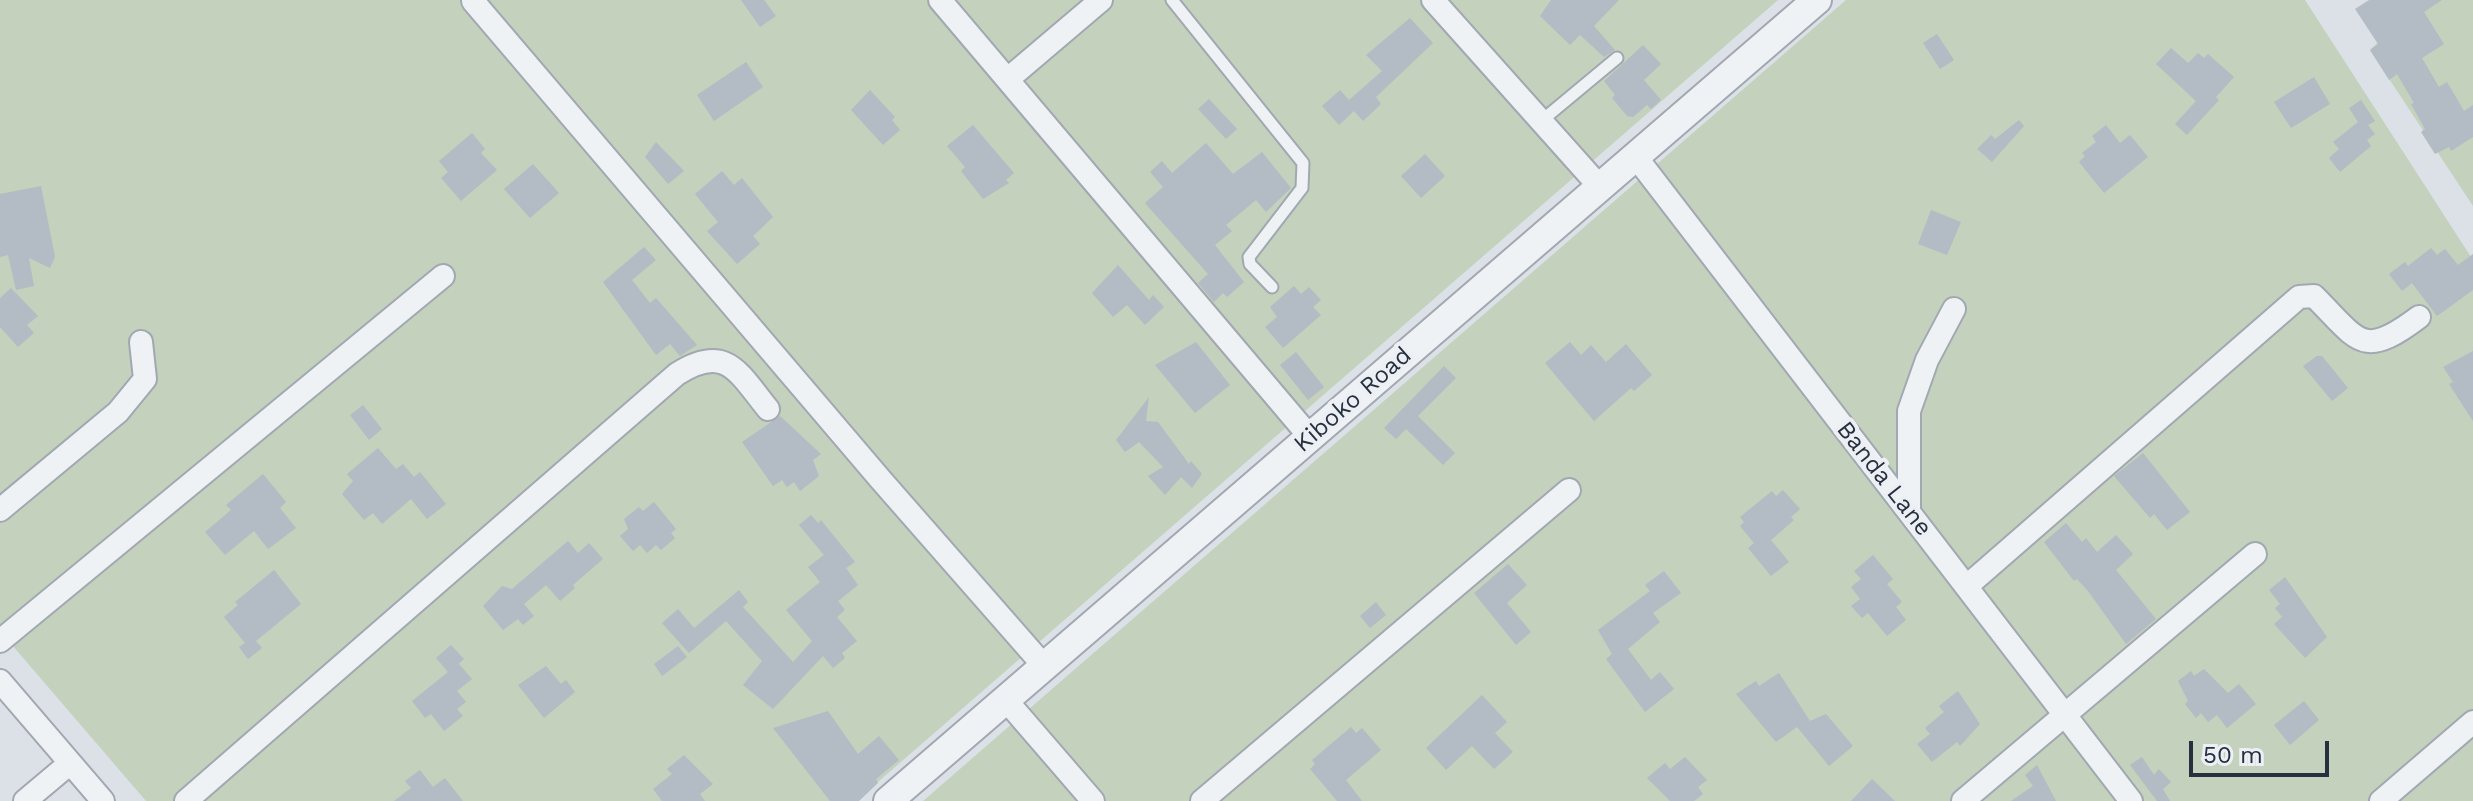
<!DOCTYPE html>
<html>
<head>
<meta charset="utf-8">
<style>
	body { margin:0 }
	#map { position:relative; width:2473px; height:801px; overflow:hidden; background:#dce1e7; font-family:"Work Sans",sans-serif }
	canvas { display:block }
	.scale { position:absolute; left:2189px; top:741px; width:140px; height:36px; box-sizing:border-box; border:4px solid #26303e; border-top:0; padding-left:10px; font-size:24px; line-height:28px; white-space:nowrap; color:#26303e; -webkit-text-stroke:6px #ecf0f5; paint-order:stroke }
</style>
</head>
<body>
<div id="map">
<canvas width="2473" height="801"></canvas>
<div class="scale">50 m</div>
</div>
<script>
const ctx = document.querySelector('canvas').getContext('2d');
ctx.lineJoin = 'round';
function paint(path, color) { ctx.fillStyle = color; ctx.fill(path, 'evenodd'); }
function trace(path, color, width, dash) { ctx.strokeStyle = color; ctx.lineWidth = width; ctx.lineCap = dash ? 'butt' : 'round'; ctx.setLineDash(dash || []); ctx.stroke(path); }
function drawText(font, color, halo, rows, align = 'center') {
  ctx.font = font + ' "Work Sans",sans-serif'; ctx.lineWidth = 8; ctx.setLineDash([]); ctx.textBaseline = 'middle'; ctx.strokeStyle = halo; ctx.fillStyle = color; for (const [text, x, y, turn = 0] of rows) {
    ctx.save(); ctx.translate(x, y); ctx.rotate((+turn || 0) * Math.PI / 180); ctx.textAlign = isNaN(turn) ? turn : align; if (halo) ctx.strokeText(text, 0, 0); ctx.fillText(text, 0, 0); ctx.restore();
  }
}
paint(new Path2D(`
	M0 0H1778L856 801H146L0 631Z
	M1846 0H2305L2473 260V801H923Z
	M2420 0H2473V206L2370 50Z`), '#c3d1bd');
paint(new Path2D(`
	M741 0H764L776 16 760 27Z
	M1551 0H1619L1594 26 1615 50 1604 57 1580 35 1570 45 1540 16Z
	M2369 0H2442L2424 12 2444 44 2422 58 2439 87 2447 82 2464 111 2473 105V137L2451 151 2449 147 2435 154 2421 132 2425 129 2411 104 2414 103 2397 74 2389 80 2370 50 2378 44 2355 9Z
	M1410 18 1433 43 1376 97 1381 104 1363 121 1354 111 1339 125 1322 106 1340 90 1349 100 1382 71 1366 55Z
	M1937 34 1954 60 1940 69 1923 43Z
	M1643 45 1661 64 1644 80 1661 100 1651 109 1647 105 1633 117 1627 116 1612 98 1615 95 1604 81Z
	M2171 48 2188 63 2198 53 2204 58 2208 54 2234 77 2216 97 2219 100 2187 135 2175 124 2196 101 2156 64Z
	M746 62 763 87 714 121 697 95Z
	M2314 77 2330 104 2291 128 2274 102Z
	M870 90 895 117 892 120 900 130 883 145 851 110Z
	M1209 99 1237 129 1226 139 1198 109Z
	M2361 100 2375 121 2368 125 2375 134 2367 140 2371 146 2340 172 2329 158 2339 149 2333 142 2358 122 2349 108Z
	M2019 120 2024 126 1992 162 1977 149 1991 135 1995 139Z
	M973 125 1014 173 1006 180 1009 183 983 199 961 171 965 167 947 146Z
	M2106 125 2120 143 2130 135 2148 157 2104 193 2079 162 2085 156 2082 153 2096 142 2092 136Z
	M472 133 485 149 481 153 497 170 461 201 441 178 448 172 439 161Z
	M656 142 684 171 668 184 645 157Z
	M1206 143 1233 174 1262 152 1291 188 1266 212 1256 200 1226 225 1232 231 1215 245 1244 282 1227 297 1223 293 1214 302 1198 283 1208 274 1145 203 1163 187 1150 172 1162 161 1172 173Z
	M1425 154 1445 176 1421 198 1401 176Z
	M533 164 559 193 530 218 504 189Z
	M722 171 734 185 742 178 773 217 753 236 760 244 737 264 707 231 718 222 695 194Z
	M41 186 55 257 50 268 29 258 34 286 16 290 8 255 0 257V194Z
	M1931 210 1961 222 1947 255 1918 244Z
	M644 247 656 260 632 280 650 303 656 298 697 345 680 356 670 344 656 355 603 282Z
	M2431 248 2437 255 2445 249 2458 265 2473 254V290L2437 316 2412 283 2402 291 2389 274 2405 262 2408 266Z
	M1118 265 1149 300 1153 295 1164 307 1145 325 1127 305 1113 317 1092 293Z
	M1294 286 1301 294 1309 287 1321 300 1313 307 1321 315 1283 348 1265 327 1277 317 1270 307Z
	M11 288 38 316 27 325 34 333 18 347 0 327V298Z
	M1196 342 1230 385 1195 413 1155 365Z
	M1570 342 1581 355 1591 345 1606 362 1626 344 1652 375 1634 391 1631 388 1594 421 1545 363Z
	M2473 351V421L2449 384 2453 382 2443 367Z
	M1296 352 1324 387 1308 400 1280 365Z
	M2317 356H2322L2348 388 2332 401 2303 366Z
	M1444 366 1456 378 1418 416 1455 453 1443 465 1406 429 1396 439 1384 428Z
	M1149 397 1146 421 1158 422 1189 464 1191 461 1202 474 1192 488 1181 477 1165 495 1148 476 1163 467 1139 442 1125 452 1116 440Z
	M363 405 382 429 369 440 350 415Z
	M780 416 821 454 813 460 819 476 800 491 794 482 787 487 782 480 773 486 742 442Z
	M378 448 396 469 403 464 414 477 420 472 446 504 427 519 411 499 382 524 373 513 364 520 342 494 353 481 347 474Z
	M2143 453 2190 512 2167 530 2154 514 2150 518 2114 476Z
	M263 474 286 502 280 508 296 528 268 549 254 531 225 555 205 532 231 510 226 505Z
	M1783 490 1800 509 1791 517 1794 520 1771 540 1789 562 1771 576 1748 548 1754 543 1740 526 1744 522 1740 517 1772 491 1776 496Z
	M654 502 676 529 671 533 675 538 661 550 656 545 647 553 640 545 633 551 620 536 628 529 624 519 639 507 643 511Z
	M811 515 818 523 821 520 855 562 846 568 858 585 838 601 845 610 837 617 857 641 842 653 845 658 833 668 823 656 773 709 743 685 762 661 726 621 689 653 662 623 678 609 694 628 739 590 748 602 743 607 793 662 812 641 786 610 820 582 808 567 824 555 799 525Z
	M2066 523 2082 542 2086 538 2097 552 2116 535 2133 554 2116 570 2156 619 2126 644 2088 591 2077 579 2074 581 2044 542Z
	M568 541 578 553 589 543 603 559 573 585 575 588 560 601 546 585 524 604 534 616 523 625 518 619 503 630 483 606 502 586 512 589Z
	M1873 555 1893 579 1887 584 1902 602 1896 607 1906 620 1887 636 1868 613 1862 618 1851 606 1860 599 1851 587 1861 579 1854 571Z
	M1508 564 1527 585 1507 603 1531 632 1516 645 1474 593Z
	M274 570 301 604 256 641 262 648 248 659 239 647 245 643 224 617 238 605 235 602Z
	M1664 571 1681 593 1653 613 1660 622 1628 649 1651 680 1660 672 1674 689 1645 712 1606 659 1612 654 1598 630 1650 591 1645 585Z
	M2285 577 2327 637 2305 658 2274 624 2282 617 2275 608 2280 604 2269 590Z
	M1376 602 1386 615 1370 628 1360 616Z
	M451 645 464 659 455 667 459 664 472 679 457 691 466 702 457 709 463 716 444 731 431 714 425 718 412 701 448 672 436 658Z
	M678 646 687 657 662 676 654 664Z
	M546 666 561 684 566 680 575 692 544 718 518 685Z
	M2204 669 2228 693 2239 684 2256 704 2227 728 2217 715 2208 722 2201 713 2196 718 2185 704 2188 701 2178 681 2191 671 2194 676Z
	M1779 673 1810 721 1826 714 1853 746 1829 766 1797 727 1776 742 1736 694 1756 681 1759 686Z
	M1958 691 1980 724 1960 746 1957 742 1932 762 1917 744 1930 734 1925 728 1944 712 1939 706Z
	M1482 695 1507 722 1495 733 1513 752 1494 769 1472 746 1446 770 1426 748Z
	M2304 701 2319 720 2290 745 2274 725Z
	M828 711 858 754 879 736 899 760 876 779 878 783 859 801H830L773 728Z
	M1351 727 1356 733 1362 728 1381 750 1346 780 1362 801H1337L1310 769 1315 764 1312 760Z
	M684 755 713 784 700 794 705 801H662L653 789 672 774 667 769Z
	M1685 757 1707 780 1698 787 1703 794 1694 801H1670L1647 778 1665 763 1670 769Z
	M2142 757 2154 775 2159 769 2171 782 2163 789 2170 801H2157L2130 765Z
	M2037 765 2056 801H2011L2033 786 2025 775Z
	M420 770 433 787 445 778 463 801H394L411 788 405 781Z
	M1872 779 1895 801H1851Z`), '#b3bbc4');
const service = new Path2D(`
	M1172 0 1303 163 1302 188 1249 257 1250 264 1272 287
	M1540 122 1617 58`);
const minor = new Path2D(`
	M940 0 1310 437
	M1433 0 1600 187
	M473 1 881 480 1044 666
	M1008 79 1101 0
	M1636 157 2131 801
	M0 510 118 412 145 379 141 342
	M1909 510V411L1927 360 1954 309
	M1967 586 2299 297 2314 296C2359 341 2362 360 2419 317
	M0 641 443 276
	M0 681 103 801
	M1005 699 1093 801
	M25 801 69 764
	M186 801 677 374C726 343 738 372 768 409
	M1202 801 1569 490
	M1963 801 2255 554
	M2381 801 2473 722`);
const tertiary = new Path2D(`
	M888 801 1817 0`);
trace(service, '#a2a8b1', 15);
trace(minor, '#a2a8b1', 26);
trace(tertiary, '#a2a8b1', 32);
trace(service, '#eff2f5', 11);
trace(minor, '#eff2f5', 22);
trace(tertiary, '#eff2f5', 28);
drawText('24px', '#26303e', '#ecf0f5', [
	["Kiboko Road",1353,400,-41],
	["Banda Lane",1884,479,52]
]);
</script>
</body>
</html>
